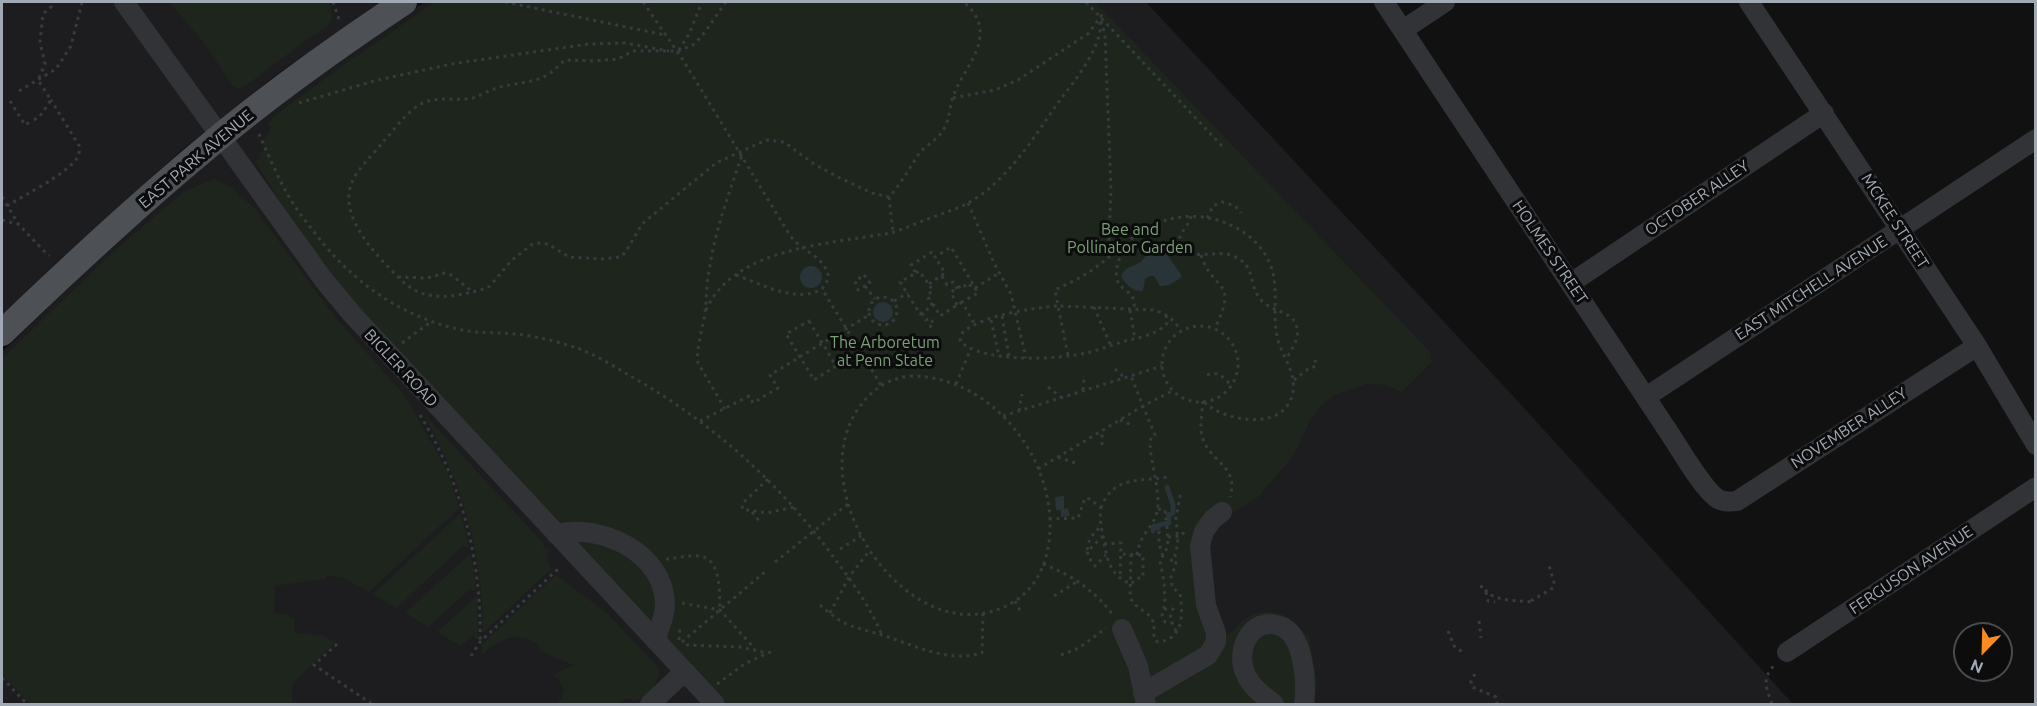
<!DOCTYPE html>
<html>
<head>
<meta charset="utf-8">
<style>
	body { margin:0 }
	#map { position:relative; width:2037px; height:706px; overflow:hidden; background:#111112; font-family:Ubuntu,sans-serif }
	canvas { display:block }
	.frame { position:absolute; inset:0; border:3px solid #a1aab4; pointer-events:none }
	.north { position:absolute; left:1953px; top:622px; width:60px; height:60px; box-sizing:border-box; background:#0c0c0d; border:2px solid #484b50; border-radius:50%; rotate:203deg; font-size:16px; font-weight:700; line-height:24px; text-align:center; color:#a1aab4 }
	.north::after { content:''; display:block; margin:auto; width:21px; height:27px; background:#fa8b21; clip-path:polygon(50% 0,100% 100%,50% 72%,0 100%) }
</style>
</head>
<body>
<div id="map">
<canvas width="2037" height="706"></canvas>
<div class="frame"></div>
<div class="north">N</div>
</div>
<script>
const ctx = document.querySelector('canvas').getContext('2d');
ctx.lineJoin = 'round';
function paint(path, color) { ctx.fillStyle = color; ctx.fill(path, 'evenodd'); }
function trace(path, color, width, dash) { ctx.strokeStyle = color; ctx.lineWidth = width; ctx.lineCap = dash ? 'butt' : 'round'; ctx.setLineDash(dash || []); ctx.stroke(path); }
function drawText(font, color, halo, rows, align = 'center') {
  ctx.font = font + ' Ubuntu,sans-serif'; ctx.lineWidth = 6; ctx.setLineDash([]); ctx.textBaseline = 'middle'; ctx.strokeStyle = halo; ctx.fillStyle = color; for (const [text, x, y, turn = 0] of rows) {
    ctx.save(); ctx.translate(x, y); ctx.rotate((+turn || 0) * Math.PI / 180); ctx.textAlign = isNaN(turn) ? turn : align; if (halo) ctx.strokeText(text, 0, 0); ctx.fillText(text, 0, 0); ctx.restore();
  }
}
paint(new Path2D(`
	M2 2H380L276 75 182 150 54 265 2 316Z
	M425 2H1146L1514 397 1793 704H2V352L91 266 200 169 271 111 374 36Z`), '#1d1d1f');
paint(new Path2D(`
	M169 2H329L333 16 327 27 309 38 245 86 239 89 233 86 205 44Z
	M435 2H1095L1430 352 1432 362 1402 392 1385 385 1367 384 1337 394 1321 405 1309 423 1294 455 1257 498 1218 522 1207 547 1219 626 1227 634C1237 631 1237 624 1245 619 1261 608 1281 610 1295 623 1300 628 1303 632 1309 636L1317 682 1314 704H728L673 648 382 335C348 295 313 253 285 209 275 193 266 177 255 162L260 158 259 154 263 151 264 140 271 128 268 124 273 117 342 66Z
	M214 179 232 188 255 209 335 317 405 396 436 450 448 474 459 508 369 592 342 577 326 576V579L275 586 274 613 289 614 290 619 295 616 294 633 321 635 335 642 292 684V704H30L2 674V359L113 252 185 191Z
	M422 412 544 544 543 547 545 549H550L546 555 551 569 483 633C483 554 462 480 422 412Z
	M461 513 469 547 465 548 464 545 396 608 373 594Z
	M471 553 476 590 472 591 471 588 428 627 405 613Z
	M556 575 607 613 656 665 660 670C658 685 648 695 636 701L626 699 618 704H560L558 700 562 698 561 694 564 692 558 677 555 678 553 674 574 665C565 661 552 658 544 652 540 650 538 645 534 642 517 631 496 641 483 654L482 653V644Z
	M477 596 478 638H474L473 635 461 646 437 632Z`), '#1d251d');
paint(new Path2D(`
	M1153 246 1162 247 1182 276C1177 281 1168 287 1160 286L1154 276H1150L1145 279 1143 291C1135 293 1123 283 1121 275L1126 269 1141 262Z
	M800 277a11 11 0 1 1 22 0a11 11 0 1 1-22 0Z
	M873 312a10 10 0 1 1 20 0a10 10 0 1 1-20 0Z
	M1064 496V509L1068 508 1070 516 1061 517V510H1056L1055 497Z`), '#293438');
trace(new Path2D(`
	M1153 531 1154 526 1158 528 1159 525 1169 523 1168 515 1173 513V505L1167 487`), '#293438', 5);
trace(new Path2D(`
	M333 2 339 19
	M505 2 665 35
	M643 2 683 60 786 229C789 234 793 240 798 244 811 255 825 259 829 278L822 289 881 385
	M726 2 702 36 693 45 678 51H633L618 59 595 61 565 60C558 66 551 74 543 77 528 84 510 83 494 89 487 91 480 96 473 98 459 101 442 97 428 101 410 106 396 128 384 141 374 154 356 169 351 185 339 218 378 257 399 278 424 304 453 297 484 289L490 286 511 261 531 245 538 243 548 244 569 257 601 259 620 257 625 253 642 224 716 163 766 140 784 142 814 164 838 177 872 193 889 197C901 184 909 169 918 155 925 145 938 140 944 129 950 118 949 108 953 97 960 74 986 50 979 24 977 15 970 8 964 2
	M1086 2 1222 146
	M1101 21 1105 35 1111 190 1109 239 1110 256
	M679 50 689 34 702 2
	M19 91 56 69 71 46 82 2
	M953 98 995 90 1018 80 1089 33 1104 12
	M10 101 25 125 30 122
	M299 103 374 81 451 64 589 44 625 43 669 51
	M34 120 40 116 51 100 38 80 45 64 40 42 43 14 51 7 48 2
	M259 134C268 154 277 176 288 195 295 208 305 220 314 232 352 282 401 317 462 330 480 334 498 332 516 334 535 336 555 341 574 347 595 354 615 367 634 378 715 425 783 486 837 562 854 584 871 609 882 635
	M2 197 19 225 49 256
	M889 197 893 232
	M968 203 995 265 1011 294 1026 358
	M7 206C26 194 61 177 75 161 79 156 79 153 80 147L51 100
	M1191 216C1189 226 1176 235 1180 245 1187 262 1217 250 1231 255 1257 265 1247 281 1260 299 1272 313 1291 310 1296 325 1301 337 1292 349 1286 359
	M1207 218 1213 206 1222 202 1235 206 1241 213
	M2 220 17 224
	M1125 244C1121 254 1113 271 1118 282 1125 294 1136 291 1134 309
	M1201 255C1214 294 1239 278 1215 328
	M916 273 919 271 931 287 928 289 932 296 928 299 933 306
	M736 275C761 284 797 304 822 289
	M864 275 870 283 858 290 855 281Z
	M942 276 947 285 953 282 957 289
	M398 277 427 278 445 273 451 275 473 292
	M929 284 945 273 935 257
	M865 286 875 299
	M975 288 999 273
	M869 311a14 14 0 1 1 28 0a14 14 0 1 1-28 0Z
	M894 301 908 293
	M962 302 940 316 934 305 920 314 900 282 916 273 911 265 932 252 935 257 951 247 978 293 962 302 975 325
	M957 305 951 292 964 284 966 288 973 284
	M1094 307 1111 346
	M706 310C734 247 830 244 890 233 903 230 916 223 928 219 941 214 954 210 966 204 1004 185 1034 138 1057 104 1072 84 1090 63 1098 39 1101 32 1100 24 1100 17
	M1130 310 1135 339
	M922 313 926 320 930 318 934 324 928 328
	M1166 315 1167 323C1159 334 1138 338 1125 341 1112 345 1099 350 1086 353 1058 360 981 363 960 341L963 332C984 315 1032 308 1058 306L1055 290C1069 283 1083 277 1095 268 1121 249 1142 224 1175 218 1214 210 1263 232 1273 273 1278 295 1272 318 1278 340 1284 361 1298 374 1292 396 1282 432 1222 421 1203 401
	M1002 316 1009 357
	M991 320 999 356
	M809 321 836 366 814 380 786 334Z
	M1162 364a38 38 0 1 1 76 0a38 38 0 1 1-76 0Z
	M402 343 432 321
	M1068 355 1058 306 1153 310C1166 313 1174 320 1181 331
	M1115 369 1125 378
	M1207 375C1218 370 1224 378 1231 385
	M910 376C994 375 1063 466 1048 548 1044 569 1034 589 1015 601 916 663 799 496 858 409 871 390 887 379 910 376Z
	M1294 380 1308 369 1316 366 1315 360
	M956 384 971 348
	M1048 387 1061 397
	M1083 390 1084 377
	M1203 401C1202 415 1198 432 1205 444 1217 465 1238 469 1230 497
	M725 409 698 363C696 346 703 329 705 312 707 299 706 285 709 271 715 231 729 193 742 155
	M1019 411 1022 394
	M420 415C462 483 482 562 480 642
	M1003 416 1162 366
	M1120 420 1134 426
	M700 421 749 396 753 403 778 388 770 375 869 315
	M1102 445V432
	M1058 457 1075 463
	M1038 469 1143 406 1131 376
	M768 479 743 503 742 509 767 513 794 507
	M1101 508C1113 475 1140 482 1167 477
	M1158 509 1165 510 1166 520
	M752 512 760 522
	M1049 519 1078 518 1085 498 1090 499 1101 508C1099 520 1102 530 1104 542 1107 560 1111 576 1131 584L1136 579 1143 577V555L1120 554
	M1167 526 1168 546 1160 561 1164 581 1165 603 1162 615 1165 622 1172 623 1176 631
	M1159 531V543L1163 557
	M1103 536 1087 552 1092 563 1095 566 1106 555
	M1168 537 1181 536 1184 532
	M1104 544 1121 543 1120 578
	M840 549 861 536
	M1087 550 1090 538 1101 526
	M1131 554 1130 597 1134 604 1150 616 1154 623V639L1158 642C1184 639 1183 614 1180 594L1172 587 1171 577 1176 564 1175 554 1178 544 1176 518 1181 491
	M1137 555C1140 532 1153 529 1157 512 1161 493 1151 465 1150 445L1151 437 1155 435 1143 406 1172 391
	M666 559C676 558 690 555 700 556 722 560 719 593 720 610
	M1170 560 1176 561
	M775 562 848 504
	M1043 564C1072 575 1095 591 1113 615
	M1480 587 1483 586C1490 602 1516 600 1531 602
	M1486 592 1488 601 1495 602
	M1054 596 1078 581
	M1015 601 1021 612
	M1531 601 1553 588 1554 582 1549 566
	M682 603 720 610 755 649
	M820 605C827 611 834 617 842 622 854 628 869 631 882 635 914 645 947 663 982 653L983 613
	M1164 609H1173L1170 618 1172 623
	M830 613 849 577 870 550
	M1479 621 1481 638
	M1448 631 1454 646 1465 654
	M679 640 680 626
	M682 642 766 571
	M337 644 314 665 372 704
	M686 645 740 647 767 653
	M1061 655 1079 648 1106 628
	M471 656 480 642 559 568
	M1475 674 1471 681 1472 687 1496 697 1497 704
	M2 678 27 704
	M717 684 746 663 775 650
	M1772 704C1766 688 1761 677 1776 664`), '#373b3e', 3, [3, 4.5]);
trace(new Path2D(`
	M124 2 323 279 352 314 715 704
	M1384 2 1666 428C1678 445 1702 489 1718 499 1724 502 1731 502 1737 501L1977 346
	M1749 2 1977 346 2036 445
	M1403 30 1445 2
	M1571 283 1824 113
	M1646 397 2036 139
	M556 534C601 523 665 553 665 605 665 617 659 629 655 640
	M1122 629 1138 666 1146 704
	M1787 652 2036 487
	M1143 693 1208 655 1216 642V633L1206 605 1200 546 1204 531 1213 519 1222 512
	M650 704 684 672
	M1274 704C1264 696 1252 688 1246 675 1234 651 1251 615 1280 626 1304 634 1307 683 1304 704`), '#313337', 20);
trace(new Path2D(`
	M2 333C82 256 165 179 253 110 302 72 353 36 404 2`), '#4d5156', 26);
drawText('16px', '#a1aab4', '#0c0c0d', [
	["EAST PARK AVENUE",196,159,-40],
	["OCTOBER ALLEY",1697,198,-34],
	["MCKEE STREET",1895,221,57],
	["HOLMES STREET",1550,252,56],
	["EAST MITCHELL AVENUE",1811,288,-33],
	["BIGLER ROAD",401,368,47],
	["NOVEMBER ALLEY",1849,428,-33],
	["FERGUSON AVENUE",1911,570,-34]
]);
drawText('16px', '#7ba077', '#0c0c0d', [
	["Bee and",1130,230],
	["Pollinator Garden",1130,248],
	["The Arboretum",885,343],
	["at Penn State",885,361]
]);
</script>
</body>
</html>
